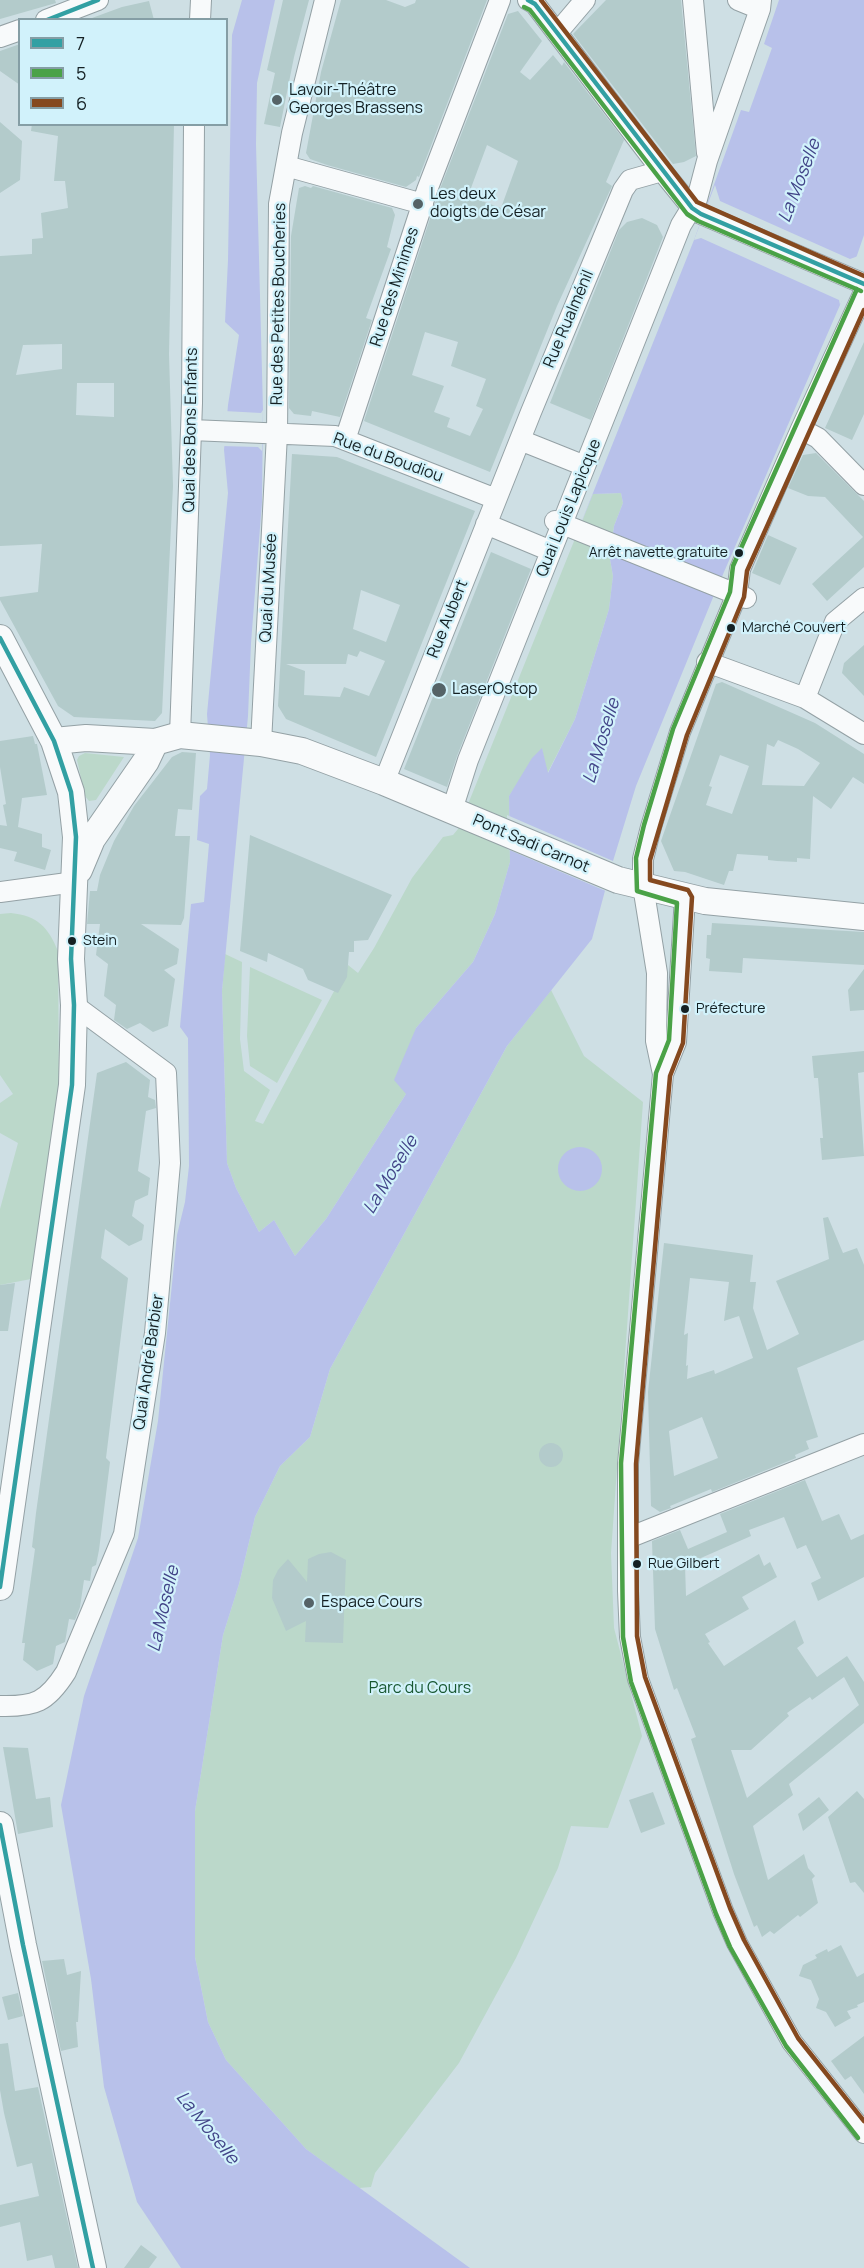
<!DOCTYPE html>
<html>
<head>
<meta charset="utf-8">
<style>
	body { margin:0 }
	#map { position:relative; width:864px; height:2268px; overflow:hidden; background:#cedfe4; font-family:Manrope,sans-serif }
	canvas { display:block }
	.legend { position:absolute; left:18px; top:18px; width:210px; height:108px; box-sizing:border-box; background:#d1f2fb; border:2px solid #859ea5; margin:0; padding:8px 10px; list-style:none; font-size:18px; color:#142023 }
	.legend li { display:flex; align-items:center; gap:12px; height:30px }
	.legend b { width:30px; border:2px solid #859ea5 }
</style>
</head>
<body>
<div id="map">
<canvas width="864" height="2268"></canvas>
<ul class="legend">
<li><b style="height:8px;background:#32a0a3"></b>7</li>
<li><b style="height:8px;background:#4aa247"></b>5</li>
<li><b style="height:8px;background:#85491f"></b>6</li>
</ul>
</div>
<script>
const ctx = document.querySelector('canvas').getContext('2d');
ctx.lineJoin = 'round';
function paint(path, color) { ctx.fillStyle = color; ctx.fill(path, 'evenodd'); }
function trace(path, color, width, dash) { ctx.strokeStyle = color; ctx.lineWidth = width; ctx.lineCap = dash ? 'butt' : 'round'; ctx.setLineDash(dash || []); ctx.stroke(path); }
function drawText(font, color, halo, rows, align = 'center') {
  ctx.font = font + ' Manrope,sans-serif'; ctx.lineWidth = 4.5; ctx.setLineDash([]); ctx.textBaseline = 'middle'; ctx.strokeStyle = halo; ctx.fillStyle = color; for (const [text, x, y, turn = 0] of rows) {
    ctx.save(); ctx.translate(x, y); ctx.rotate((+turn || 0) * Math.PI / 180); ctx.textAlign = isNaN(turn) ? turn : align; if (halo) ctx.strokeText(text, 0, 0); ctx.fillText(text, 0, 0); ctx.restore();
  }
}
paint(new Path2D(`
	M621 493 623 503 614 526 610 559 613 576 609 609 575 719 547 774 542 749 509 796 510 862 495 914 473 962 416 1028 406 1094 326 1219 295 1256 274 1220 259 1232 236 1188 227 1163 222 991 225 954 242 962 240 1039 244 1071 270 1090 255 1121 263 1124 348 965 358 973 374 948 412 878 443 837 453 835 458 829 593 494Z
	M85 753 124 757 96 800 89 801 85 796 77 760 79 756Z
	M11 913C38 916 48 927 58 951L59 1090 31 1279 0 1285V1209L18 1143 0 1133V1103L13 1094 0 1075V914Z
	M250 967 322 1000 277 1083 250 1066 247 1036Z
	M551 990 584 1056 643 1102 611 1553 614 1628 642 1736 608 1828 571 1826 558 1868 516 1958 459 2063 375 2173 371 2187 359 2188 306 2149 226 2060 208 2022 195 1957V1811L223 1635 239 1584 255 1517 280 1466 310 1437 330 1369 507 1046Z`), '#bbd8ca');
paint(new Path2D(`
	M242 0H275L257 83 256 144 263 410 262 502 251 643 248 716 222 991 227 1163 236 1188 259 1232 274 1220 295 1256 326 1219 406 1094 394 1080 416 1028 473 962 495 914 510 862 509 796 532 758 542 748 548 773 575 719 609 609 613 576 610 559 614 526 623 503 621 493 593 494 575 538 694 240 741 110 749 112 772 48 764 44 779 0H864V235L840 305 714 595 636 786 613 861 592 939 507 1046 330 1369 310 1437 280 1466 255 1517 239 1584 223 1635 195 1811V1957L208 2022 226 2060 306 2149 470 2268H181L137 2202 104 2087 91 1979 61 1805 84 1696 138 1538 158 1421 177 1235 185 1202 189 1166 188 1038 180 1027 191 904 204 902 209 844 197 840 200 796 207 789 210 755 207 714 228 493 224 450 228 405 239 335 225 322 228 260 232 35Z
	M558 1169a22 22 0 1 1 44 0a22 22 0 1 1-44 0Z`), '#b8c1ea');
paint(new Path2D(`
	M715 185 720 201 850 259 861 255 840 305 839 300 701 238 694 240Z
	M263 410 262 451 258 447 221 446 224 411 261 413Z
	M507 815 613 861 614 867 608 892 507 849Z`), '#cedfe4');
paint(new Path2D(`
	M0 0H55L56 3 0 19Z
	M283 0H309L294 57 280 127 264 124 275 73 267 70Z
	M341 0H386L405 7 415 3 416 0H487L419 177 417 176 416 180 406 187 327 165 310 159 306 153 321 72Z
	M606 0H681L696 156 684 162 673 164 573 34Z
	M149 1 154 20H92V18L122 7Z
	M518 11 542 41 520 72 530 80 553 55 562 66 564 62 624 140 606 182 612 186 557 306 490 472 364 421 438 194 508 14ZM487 145 518 161 501 208 468 196ZM425 332 458 342 451 366 486 379 476 406 483 409 470 436 447 427 450 418 434 412 444 386 412 375Z
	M20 44V85L0 71V51Z
	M0 122 22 141 20 180 0 193Z
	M32 124H174L169 354 173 486 162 713 155 721 74 717 58 706 0 600V597L38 592 42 544 0 546V256L32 254V239L43 238 41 213 68 208 65 181H54L58 136 31 131ZM62 344V369L16 375 23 345ZM77 383H114V417L76 415Z
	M305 186 311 188 313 186 392 208 395 215 387 247 391 249 366 318 372 320 340 417 312 411 311 416 294 414 289 408 291 236 299 188Z
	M642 218 657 225 663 237 591 420 550 403 619 230 627 222Z
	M864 342V414L852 440 825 428Z
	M816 453 864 501V567L827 601 812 584 863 537 825 497 808 496 788 488 803 455Z
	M292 454 337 457 475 511 376 757 286 719 278 706ZM361 590 400 605 386 642 353 629ZM360 651 385 661 369 696 344 687 340 697 304 695 305 671 286 664H346L348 654 357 657Z
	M768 535 797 548 780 585 752 573Z
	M491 552 531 569 457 756 447 787 404 769Z
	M864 645V696L842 673 844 663Z
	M722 682 815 723 864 754V784L853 777 831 809 813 796 810 859 797 858V862L777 861 768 860V856L737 854 733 871H729L724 885 685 872 674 871 661 841 716 684ZM778 740 798 749 820 763 804 786 762 785 767 744 774 747ZM720 755 749 766 732 814 706 805 712 787 709 786Z
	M33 736 35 744H37L47 795 22 798 18 827 42 834V847L51 850 45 870 14 861 17 852 0 848V825L7 826 3 805 6 804 0 767V741Z
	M182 752 196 753 192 810 178 809 175 836H190L184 918 181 925 141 924 179 949 177 964 164 970 175 979 168 1026 153 1032 140 1023 127 1029 114 1020 116 1005 104 996 108 964 96 955 100 924H87L90 891H97L100 875 114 841 134 806 172 757Z
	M250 835 392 895 368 940 354 941V952H349L347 977 338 993 308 980 303 969 268 953 267 962 240 951Z
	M712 923 864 932V965L743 958 742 973 709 971 710 959 706 958 707 935H711Z
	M864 969V1010L850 1011 848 990Z
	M864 1051V1072L858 1073 864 1156 822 1160 820 1138H823L818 1078H814L812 1056Z
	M126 1062 150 1080 148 1097 155 1100 156 1108 146 1111 138 1171 150 1178 148 1195 135 1201 132 1216 144 1225 142 1240 129 1246 105 1229 101 1258 128 1278 106 1458 110 1462 99 1550 96 1565 92 1567 90 1581 84 1580 80 1607 75 1620 69 1619 65 1642 56 1646 53 1664 37 1671 23 1660 25 1643H22L35 1549 32 1547 36 1513 97 1073Z
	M828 1217 843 1253 857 1248 864 1265V1340L797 1368 818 1437 806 1441 809 1449 795 1455 796 1458 712 1492 711 1489 670 1506 671 1508 660 1512 651 1506 648 1392 664 1243 753 1255 750 1282H756L753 1308 767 1350 799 1334 776 1281 829 1259 823 1218ZM690 1278 729 1282 724 1321 739 1316 753 1358 715 1374 714 1370 687 1379 688 1365 686 1366 688 1333 684 1335ZM702 1417 718 1458 674 1476 669 1431Z
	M15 1283 8 1331H0V1285Z
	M539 1455a12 12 0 1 1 24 0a12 12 0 1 1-24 0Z
	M805 1480 822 1521 839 1514 851 1540 864 1534V1577L818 1601 811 1583 821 1578 806 1545 797 1549 784 1517 749 1530 751 1536 685 1565 686 1596 759 1554 764 1566 770 1562 777 1577 742 1597 749 1609 705 1634 710 1642 708 1643 724 1666 795 1620 804 1643 797 1648 817 1677 847 1656 864 1682V1723L789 1784 793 1795 753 1826 768 1880 804 1854 808 1868 815 1876 812 1879 818 1903 800 1917 798 1915 774 1934 770 1931 762 1937 757 1925 754 1927 734 1874 691 1739 696 1737 677 1688 674 1690 655 1629 652 1541 680 1530 688 1549 727 1532 720 1514ZM844 1677 859 1705 747 1798 731 1750H751L789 1716 787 1713 810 1697 812 1700Z
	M331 1552 346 1560 343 1643 305 1642 306 1621 286 1631 272 1598 273 1580 278 1570 288 1559 307 1582 308 1559 319 1554Z
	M3 1747 28 1748 36 1799 50 1797 53 1827 18 1834Z
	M857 1791 864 1799V1893L855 1882 850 1883 828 1817Z
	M653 1792 665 1824 641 1833 629 1800Z
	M819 1797 829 1810 803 1831 798 1814Z
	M841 1945 857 1977 864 1973V2002L857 2005 858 2007 847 2011 851 2018 835 2027 826 2012 816 2008 819 1999 811 1980 799 1976 803 1965 817 1958 815 1955 827 1949 828 1952Z
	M64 1959 67 1975 81 1971 78 2022H76L78 2047 61 2051 42 1961Z
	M18 1993 23 2016 8 2020 2 1997Z
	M864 2036V2094L851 2076 845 2080 831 2061Z
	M8 2043 15 2091 38 2087 78 2268H55L52 2255 27 2261 20 2222 0 2227V2205L39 2196 32 2163 17 2167 4 2113 0 2090V2044Z
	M141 2245 157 2257 149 2268H124Z`), '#b3cbcb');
const minor = new Path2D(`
	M528 0 535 4 662 171 692 208 701 214 864 284
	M693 0 707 153
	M738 0 760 9
	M46 20 98 0
	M200 20 201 0
	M557 33 585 0
	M0 37 20 30
	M286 166 423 204
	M864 292 801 429 740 569 737 594 680 732 651 827 643 859V886L657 973 656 1041 663 1074 628 1464V1591L630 1637 638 1679 723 1911 737 1943 792 2042 864 2133
	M801 429 818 438 864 485
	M191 430 335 436 496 499
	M345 440 427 190 500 0
	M520 440 585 466
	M555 521 746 598
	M486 524 551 551
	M707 662 805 698 864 734
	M805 698 835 622 864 598
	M180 735 192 403 194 124
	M261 743 277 434 279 204 292 133 325 0
	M384 782 531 412 623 190 630 180 662 171
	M452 810 468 760 681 225 697 199 707 161 760 9 761 0
	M0 892 75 882
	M663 1074 676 1042 685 897
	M628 1538 864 1444
	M0 1706C35 1707 47 1702 66 1672L124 1534 155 1333 170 1163 166 1073 74 1005`);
const major = new Path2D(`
	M0 638 54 741 71 792 76 837 71 959 74 1005 72 1085 0 1587
	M54 741 86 738 155 742 180 735 261 743 302 751 384 782 618 880 705 901 864 917
	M79 870 92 839 146 761 155 742
	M0 1825 23 1945 93 2268`);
trace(minor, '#94a1a5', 22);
trace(major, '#94a1a5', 28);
trace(minor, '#f8fafb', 20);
trace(major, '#f8fafb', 26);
trace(new Path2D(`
	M528 0 535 4 692 208 701 214 864 284
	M47 20 98 0
	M0 638 54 741 71 792 76 837 71 959 74 1005 72 1085 0 1587
	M0 1825 23 1945 93 2268`), '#32a0a3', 4.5);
trace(new Path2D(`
	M524 7 530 10 687 214 698 221 861 291
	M857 289 733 566 730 592 673 729 644 825 636 858 637 891 677 903 669 1040 656 1073 621 1463 623 1637 631 1682 716 1914 730 1947 786 2046 858 2138`), '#4aa247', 4.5);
trace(new Path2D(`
	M541 0 697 202 864 276
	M864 310 747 571 744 597 687 735 650 860V880L688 890 692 897 683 1043 670 1076 636 1464 637 1636 645 1677 730 1908 744 1940 798 2038 864 2121`), '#85491f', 4.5);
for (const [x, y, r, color] of [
	[277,100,6,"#556367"],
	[418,204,6,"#556367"],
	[739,553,5,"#142023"],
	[731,628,5,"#142023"],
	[439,690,8,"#556367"],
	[72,941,5,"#142023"],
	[685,1009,5,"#142023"],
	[637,1564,5,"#142023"],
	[309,1603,6,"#556367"]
]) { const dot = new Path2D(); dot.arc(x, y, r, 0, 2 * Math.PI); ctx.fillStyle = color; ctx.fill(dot); trace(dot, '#d1f2fb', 2); }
drawText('14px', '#142023', '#d1f2fb', [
	["Arrêt navette gratuite",728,553,"right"],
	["Marché Couvert",742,628],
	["Stein",83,941],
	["Préfecture",696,1009],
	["Rue Gilbert",648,1564]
], 'left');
drawText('16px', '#142023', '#d1f2fb', [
	["Lavoir-Théâtre",289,91],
	["Georges Brassens",289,109],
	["Les deux",430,195],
	["doigts de César",430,213],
	["LaserOstop",452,690],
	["Espace Cours",321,1603]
], 'left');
drawText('16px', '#142023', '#d1f2fb', [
	["Rue des Minimes",395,287,-72],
	["Rue des Petites Boucheries",279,304,-89],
	["Rue Rualménil",569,319,-67],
	["Quai des Bons Enfants",191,430,-89],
	["Rue du Boudiou",388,458,20],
	["Quai Louis Lapicque",569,508,-68],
	["Quai du Musée",269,588,-87],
	["Rue Aubert",448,619,-68],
	["Pont Sadi Carnot",531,844,23],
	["Quai André Barbier",149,1362,-82]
]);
drawText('16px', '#185731', '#d1f2fb', [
	["Parc du Cours",420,1689]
]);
drawText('italic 18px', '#424488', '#d1f2fb', [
	["La Moselle",800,181,-69],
	["La Moselle",602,741,-73],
	["La Moselle",391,1175,-59],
	["La Moselle",164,1609,-77],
	["La Moselle",207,2128,51]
]);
</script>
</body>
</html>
